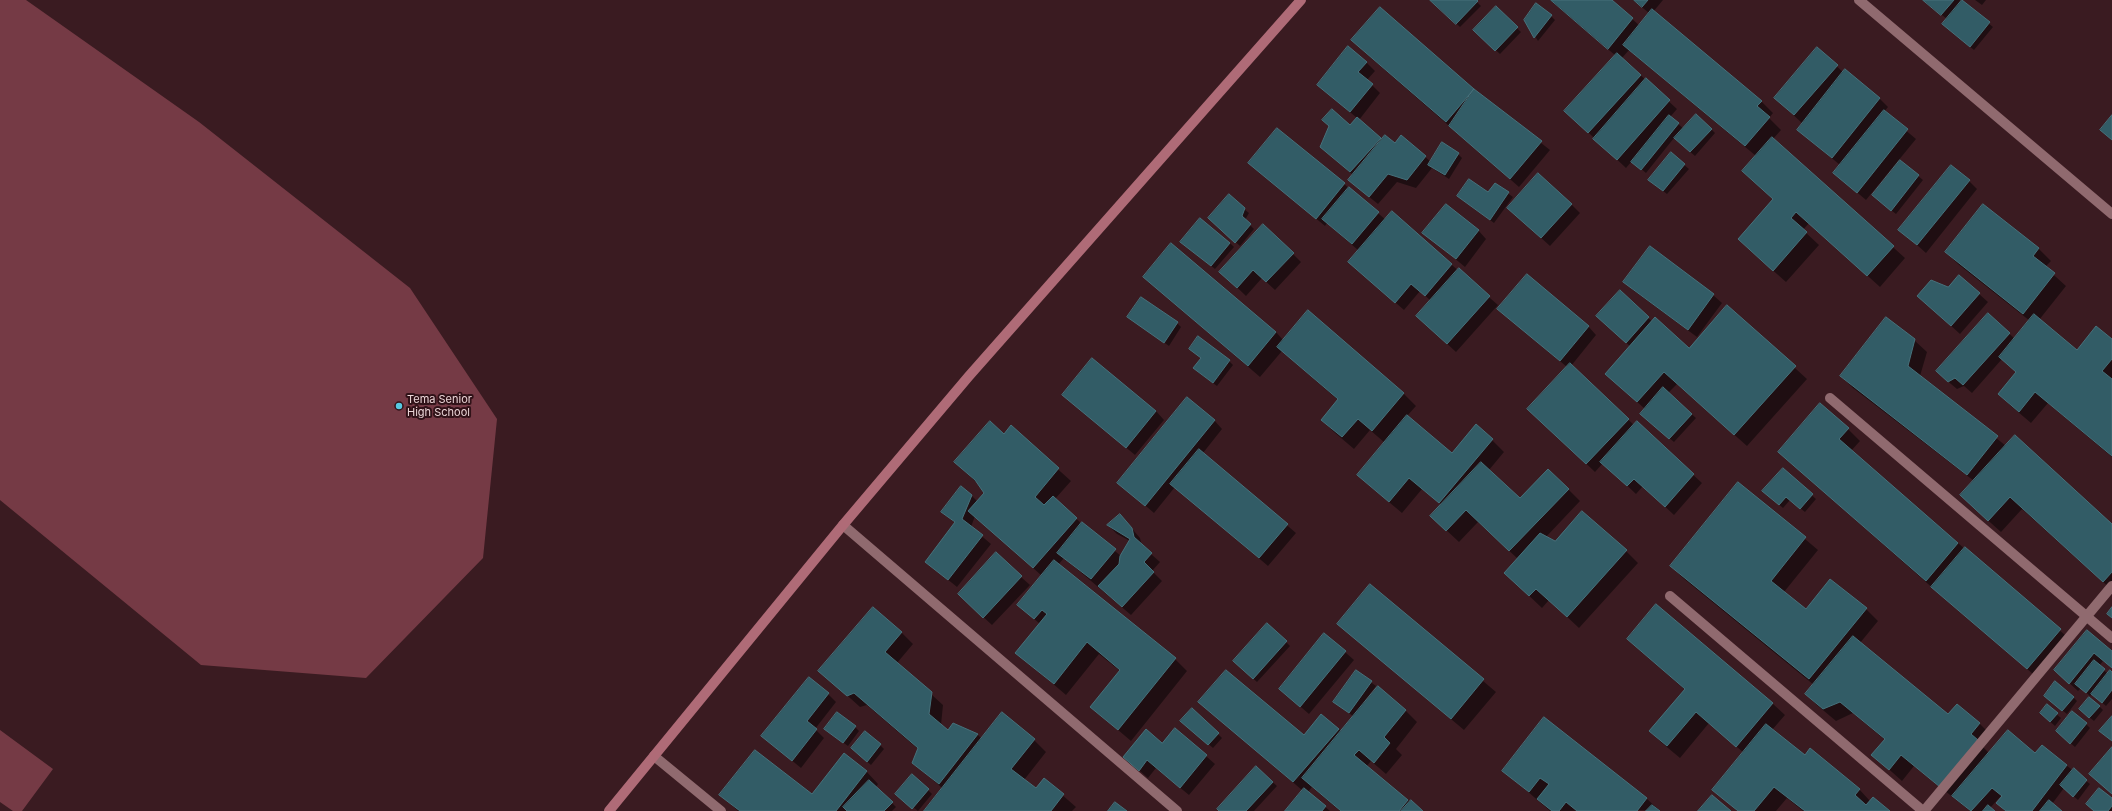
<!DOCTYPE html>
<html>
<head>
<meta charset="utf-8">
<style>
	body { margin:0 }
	canvas { display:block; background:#3a1b21 }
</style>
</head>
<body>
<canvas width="2112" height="811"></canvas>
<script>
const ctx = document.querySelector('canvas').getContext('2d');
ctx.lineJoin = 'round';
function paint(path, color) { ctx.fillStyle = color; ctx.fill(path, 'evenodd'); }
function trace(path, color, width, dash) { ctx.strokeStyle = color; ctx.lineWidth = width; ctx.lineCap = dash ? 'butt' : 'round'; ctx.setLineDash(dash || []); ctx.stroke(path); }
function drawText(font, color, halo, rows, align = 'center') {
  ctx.font = font + ' Inter,sans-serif'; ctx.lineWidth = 4; ctx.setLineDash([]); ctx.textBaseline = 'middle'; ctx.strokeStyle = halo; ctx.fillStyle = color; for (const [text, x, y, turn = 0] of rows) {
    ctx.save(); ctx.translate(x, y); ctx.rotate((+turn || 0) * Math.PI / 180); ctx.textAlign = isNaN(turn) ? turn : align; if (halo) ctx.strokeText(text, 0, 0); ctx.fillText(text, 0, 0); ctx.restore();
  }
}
paint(new Path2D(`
	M0 0H26L199 122 410 288 497 419 483 558 366 678 201 665 0 500Z
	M0 730 53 769 22 811H13L0 802Z`), '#753a45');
paint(new Path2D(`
	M1432 0H1475L1481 6 1460 27Z
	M1550 0H1611L1640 26 1649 13 1633 0H1663L1653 12 1761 101 1773 113 1769 118 1781 130 1773 139 1905 258 1880 287 1809 223 1803 230 1819 245 1786 282 1751 251 1774 200 1743 171 1756 156 1629 50 1622 58 1677 109 1670 117 1684 129H1711L1715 133 1695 156 1674 138 1646 173 1632 161 1626 168 1574 119 1616 56Z
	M1923 0H1960L1993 27 1974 50 1947 28V19Z
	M1975 0H1986L1982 5Z
	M1496 8 1521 32 1500 54 1474 30Z
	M1380 9 1474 90 1550 150 1519 187 1361 49Z
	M1551 16 1555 20 1538 41 1525 20Z
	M1818 49 1844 73 1846 71 1880 99 1888 107 1884 112 1916 139 1866 200 1834 173 1840 165 1798 130 1803 124 1775 98Z
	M1366 62 1375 71 1367 80 1380 93 1359 120 1382 140 1395 144 1401 136 1431 162 1458 154 1462 158 1449 179 1432 168 1416 188 1397 182 1378 204 1358 188 1353 175 1330 155 1357 118 1318 85Z
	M1671 154 1689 169 1667 194 1654 184Z
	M1900 161 1923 180 1896 214 1877 199Z
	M1249 163 1344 184 1386 220 1392 213 1498 305 1456 352 1417 316 1431 301 1420 291 1404 310 1358 270 1359 251 1327 223 1325 226Z
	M1969 181 1977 189 1926 253 1900 230Z
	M1495 184 1513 197 1494 223 1458 196 1488 194Z
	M1571 204 1580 213 1550 246 1517 216Z
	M1983 205 2039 249 2051 261 2045 267 2066 286 2039 320 2077 352 2112 341V457L2048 403 2031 423 2011 406 1999 394 2017 373 2002 359 1972 393 1964 386 1957 389 1945 379 1988 314 2015 339 2030 321 1958 264 1946 252Z
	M1244 209 1249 213 1245 220 1254 229 1240 246 1213 222Z
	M1478 230 1486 239 1465 267 1424 233Z
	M1230 243 1234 247 1215 269 1186 246Z
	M1293 254 1301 262 1275 290 1262 278 1246 296 1221 272Z
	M1959 276 1988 302 1960 334 1927 304 1948 288Z
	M1144 277 1276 332 1283 340 1308 312 1404 394 1416 406 1407 416 1452 454 1492 440 1504 452 1489 470 1520 500 1568 489 1580 501 1546 537 1555 542 1626 551 1638 563 1579 628 1549 600 1542 608 1505 573 1518 559 1478 522 1459 542 1444 528 1442 505 1422 489 1402 513 1371 487 1359 475 1385 443 1370 430 1354 449 1334 432 1322 420 1338 400 1282 351 1260 377Z
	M1625 281 1713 295 1722 303 1697 337 1633 290Z
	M1727 306 1807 379 1747 446 1677 384 1668 393 1696 418 1674 442 1645 418V409L1619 386 1631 347 1606 325 1648 318 1689 349Z
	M1498 309 1588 326 1596 335 1571 366 1634 425 1637 423 1702 483 1674 515 1643 486 1636 494 1603 463 1595 472 1537 417 1567 367Z
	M1129 317 1177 323 1181 327 1169 346Z
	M1914 340 1927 352 1920 376 2006 446 2112 525V590L2022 509 2001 532 1973 507 1974 481 1853 388 1841 376Z
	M1229 361 1233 365 1217 386 1198 372Z
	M1063 395 1156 411 1164 420 1135 455Z
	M1214 420 1222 429 1203 453 1296 533 1268 566 1175 487 1154 513 1119 483Z
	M1011 427 1071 481 1055 499 1082 524 1121 556 1130 541 1117 534 1108 525 1128 524 1140 538 1142 546 1160 562 1152 571 1162 581 1131 615 1064 558 1058 565 1175 659 1187 671 1131 741 1091 707 1120 671 1099 654 1066 695 1017 653 1040 624 1018 605 1042 576 975 516 971 527 991 544 957 587 926 562 955 523 943 512 972 496 978 502 985 493 978 484 955 462 1004 435Z
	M1848 429 1860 441 1851 451 2072 641 2040 680 1945 599 1779 452Z
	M1783 469 1816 499 1805 512 1790 500 1783 508 1768 495Z
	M1739 483 1818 550 1784 592 1806 610 1866 609 1878 621 1860 643 1948 716 1957 705 1980 724 1992 736 1983 747 1989 753 2035 754 2042 746 2090 784 2078 800 2064 788 2052 804 2061 811H2005L1997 803 2003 797 2001 796 1990 808 1994 811H1970L1914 766 1902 781 1873 755 1885 740 1853 713 1836 721 1818 706 1806 694 1814 685 1683 578 1671 566Z
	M1021 577 1030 585 992 625 967 602Z
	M1370 585 1496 692 1464 730 1338 624Z
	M2087 631 2112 652V668L2103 661 2099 666 2108 674 2112 673V699L2106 706 2092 694 2090 696 2081 688 2078 691 2055 670Z
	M901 632 913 644 897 663 943 705 941 725 948 731 977 734 982 739 1034 740 1046 752 1024 780 1036 790 1044 779 1076 807 1072 811 924 810 942 788 914 763 918 749 867 705 860 707 820 671Z
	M1628 639 1772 703 1785 715 1772 730 1805 756 1859 789 1870 801 1889 811H1803L1787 798 1776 811H1737L1714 790 1744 753 1709 723 1680 758 1662 743 1650 731 1685 690Z
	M1286 642 1290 646 1257 682 1238 665Z
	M1345 652 1354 660 1309 714 1280 689Z
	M1357 672 1376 686 1363 703 1405 710 1417 722 1396 749 1402 755 1386 774 1371 761 1366 767 1422 811H1340L1312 787 1308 792 1330 811H1286L1303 791 1200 702 1304 736 1339 729 1341 732 1354 717 1335 702Z
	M828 694 836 702 815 729 824 738 801 768 762 736Z
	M2073 697 2077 701 2067 714 2049 700Z
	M2047 706 2061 718 2055 726 2045 717Z
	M2099 706 2103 710 2094 721 2084 713Z
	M2086 724 2090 728 2075 747 2061 735Z
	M1186 725 1218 734 1222 738 1213 748Z
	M855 727 859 731 848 746 830 733Z
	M1175 729 1215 764 1189 795 1156 768 1148 778 1124 757 1163 744Z
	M880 745 884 749 871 765 856 752Z
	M1256 767 1277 786 1254 811H1220Z
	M1503 770 1646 798 1659 810 1550 811Z
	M866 771 878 784 876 787 896 807 892 811H738L721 795H812Z
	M928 790 932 794 918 811 901 798Z
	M2112 800V811H2094Z`), '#0007');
const building = new Path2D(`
	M1430 0H1477L1478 1 1456 24Z
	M1551 0H1612L1633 18 1608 49Z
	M1634 0H1648L1642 7Z
	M1923 0H1954L1941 15Z
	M1962 0 1990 22 1970 47 1942 24Z
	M1536 3 1552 15 1534 38 1524 20Z
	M1496 6 1518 27 1495 51 1473 30Z
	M1380 7 1474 89 1446 122 1351 40Z
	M1652 9 1762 101 1757 106 1770 117 1745 146 1623 45Z
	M1348 46 1367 62 1358 72 1373 84 1350 112 1317 85Z
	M1817 47 1838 65 1794 115 1774 98Z
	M1617 53 1641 75 1588 133 1564 111Z
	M1845 69 1880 98 1832 158 1797 130Z
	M1646 78 1670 100 1617 160 1593 139Z
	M1474 89 1542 141 1510 179 1449 126Z
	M1332 109 1350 125 1357 117 1381 138 1350 172 1320 147 1329 126 1322 120Z
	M1884 110 1908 129 1857 193 1833 173Z
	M1696 114 1712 129 1690 152 1674 138Z
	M1669 115 1679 123 1641 170 1631 162Z
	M2112 115V140L2100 130Z
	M1277 128 1345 183 1316 219 1248 163Z
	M1385 135 1395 143 1401 135 1426 156 1407 180 1388 174 1369 197 1348 180Z
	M1772 137 1894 246 1867 276 1796 212 1791 218 1807 232 1773 271 1738 239 1773 199 1742 171Z
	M1442 142 1459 153 1445 175 1428 165Z
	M1671 152 1685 164 1663 191 1648 180Z
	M1900 160 1919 175 1891 211 1872 195Z
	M1951 165 1970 180 1917 245 1898 230Z
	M1538 173 1572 204 1541 238 1507 208Z
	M1469 179 1488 192 1495 183 1509 192 1490 220 1457 196Z
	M1349 187 1379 212 1352 244 1322 219Z
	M1229 194 1245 208 1242 216 1251 224 1235 243 1208 218Z
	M1446 204 1479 230 1456 259 1422 233Z
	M1983 204 2039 248 2033 256 2055 273 2023 314 1945 252Z
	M1392 211 1452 264 1425 296 1411 284 1395 303 1348 262Z
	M1200 218 1230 243 1211 266 1180 242Z
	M1263 224 1294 253 1266 282 1253 270 1237 288 1219 272Z
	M1171 243 1276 332 1248 366 1143 277Z
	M1650 246 1714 294 1688 330 1623 282Z
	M1459 268 1490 296 1447 344 1416 316Z
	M1527 274 1589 326 1560 361 1497 309Z
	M1959 275 1980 293 1951 326 1917 296 1931 280 1948 287Z
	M1620 290 1649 317 1626 343 1596 316Z
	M1141 297 1178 322 1164 343 1127 317Z
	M1727 305 1796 366 1734 435 1664 372 1637 402 1605 374 1655 317 1689 348Z
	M1308 310 1404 393 1372 431 1358 419 1342 437 1321 420 1338 399 1277 347Z
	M1988 313 2010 333 1963 385 1955 378 1948 382 1936 371Z
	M2034 314 2077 350 2096 326 2112 339V359L2102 371 2112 379V456L2035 392 2019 412 1998 394 2016 372 1999 357Z
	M1886 317 1915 339 1908 366 1998 436 1967 475 1840 376Z
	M1198 336 1230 360 1213 383 1193 368 1201 358 1189 349Z
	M1092 358 1156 411 1126 448 1062 395Z
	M1570 363 1629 419 1586 464 1527 409Z
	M1663 387 1692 414 1669 439 1640 414Z
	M1187 397 1215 420 1145 506 1117 483Z
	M1820 403 1849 428 1839 439 1958 543 1926 581 1778 452Z
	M1407 415 1452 453 1476 424 1493 439 1439 503 1409 478 1389 502 1357 475Z
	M990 421 1004 434 1011 425 1059 468 1035 497 1044 505 1053 496 1077 518 1033 568 968 511 984 493 975 480 954 462Z
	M1637 421 1694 474 1665 507 1634 479 1627 486 1600 462Z
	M2015 435 2112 524V572L2103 582 2010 497 1988 521 1960 495Z
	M1199 449 1288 524 1259 558 1170 484Z
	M1481 462 1520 498 1548 469 1569 489 1509 551 1466 510 1446 531 1430 516Z
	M1783 468 1813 494 1800 509 1786 497 1779 505 1762 491Z
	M1738 482 1806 537 1771 581 1806 609 1830 579 1867 608 1809 679 1670 566Z
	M961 486 972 495 962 519 983 535 948 580 925 562 955 522 941 512Z
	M1582 511 1627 550 1567 617 1536 589 1529 596 1504 573 1540 533 1555 541Z
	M1120 514 1132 528 1134 537 1152 553 1144 562 1154 572 1122 607 1098 586 1119 564 1120 556 1130 539 1107 525Z
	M1082 522 1116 549 1091 579 1057 553Z
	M1965 547 2061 629 2027 669 1931 587Z
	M996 552 1022 576 983 618 958 594Z
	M1054 560 1176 658 1118 730 1090 707 1120 670 1087 642 1054 684 1015 653 1047 614 1042 610 1034 619 1017 605Z
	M1370 584 1484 679 1451 719 1337 624Z
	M1656 604 1773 703 1736 747 1696 712 1667 746 1649 731 1685 689 1627 639Z
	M873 607 902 632 885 652 932 692 929 714 948 730 953 723 978 734 939 784 912 763 918 748 854 693 847 696 818 671Z
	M2112 607V618L2107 614Z
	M1267 623 1287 641 1253 679 1233 661Z
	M2087 630 2112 651V668L2094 653 2069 684 2054 670Z
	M1324 633 1346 651 1300 707 1279 689Z
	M1853 636 1948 714 1957 704 1980 723 1971 734 1978 740 1940 787 1901 755 1889 770 1871 755 1885 739 1840 702 1823 709 1805 694Z
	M2094 660 2105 669 2086 693 2075 684Z
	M1226 670 1304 735 1321 714 1339 729 1293 782 1198 702Z
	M1356 670 1372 681 1349 713 1333 702Z
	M2110 670 2112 672V690L2102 703 2091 694Z
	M809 677 829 693 807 721 817 729 792 761 761 736Z
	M2055 681 2074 697 2062 711 2044 696Z
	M1378 686 1406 710 1384 737 1390 743 1374 763 1359 750 1354 755 1408 800 1399 811H1341L1302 778Z
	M2089 697 2100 706 2089 718 2079 709Z
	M2047 704 2058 713 2050 722 2040 713Z
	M1192 708 1219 733 1208 745 1180 721Z
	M2072 711 2087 723 2070 744 2056 731Z
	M837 712 856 726 843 743 824 729Z
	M1002 712 1035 739 1011 769 1036 788 1044 778 1064 794 1051 811H924Z
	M2112 716V741L2099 731Z
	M1544 717 1647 798 1637 811H1577L1566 802 1559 811H1552L1537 799 1549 784 1540 778 1529 792 1502 771Z
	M1766 724 1805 755 1810 748 1860 789 1855 795 1866 805 1873 797 1890 811H1805L1774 787 1754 811H1738L1712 790Z
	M1175 728 1207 755 1180 788 1147 760 1139 771 1123 757 1146 729 1162 743Z
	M2008 730 2035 753 2042 745 2067 765 2032 811H2006L1996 803 2002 796 1992 788 1971 811 1952 796Z
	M865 731 881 744 867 762 851 748Z
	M2112 747V794L2089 774Z
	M755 750 812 794 844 753 867 771 836 811H740L719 795Z
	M1256 766 1273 782 1246 811H1219L1217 809Z
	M2074 768 2087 780 2073 797 2060 785Z
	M912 774 929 789 912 809 895 794Z
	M869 780 893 802 884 811H847L843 807Z
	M1304 788 1326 806 1322 811H1285Z
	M2099 788 2112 798V806L2108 811H2094L2086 804Z
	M1712 795 1731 811H1698Z
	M1411 800 1423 811H1401Z
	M2049 800 2062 811H2040Z
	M1115 802 1127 811H1108Z
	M1652 805 1660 811H1646Z
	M1988 805 1995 811H1983Z`);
paint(building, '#325c66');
trace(building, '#46717b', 1);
trace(new Path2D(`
	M1859 0 2112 214
	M1830 398 2112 638
	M843 525 1177 811
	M1670 596 1923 811
	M654 756 721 811
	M1924 811 2112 586`), '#906a6f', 10);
trace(new Path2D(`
	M609 811 843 525 969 376 1301 0`), '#af6b77', 10);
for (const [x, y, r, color] of [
	[399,406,4,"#57c9e2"]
]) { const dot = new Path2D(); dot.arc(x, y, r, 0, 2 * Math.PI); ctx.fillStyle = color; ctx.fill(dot); trace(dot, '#301218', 1.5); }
drawText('11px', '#ebd5d7', '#301218', [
	["Tema Senior",407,400],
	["High School",407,413]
], 'left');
</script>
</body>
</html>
